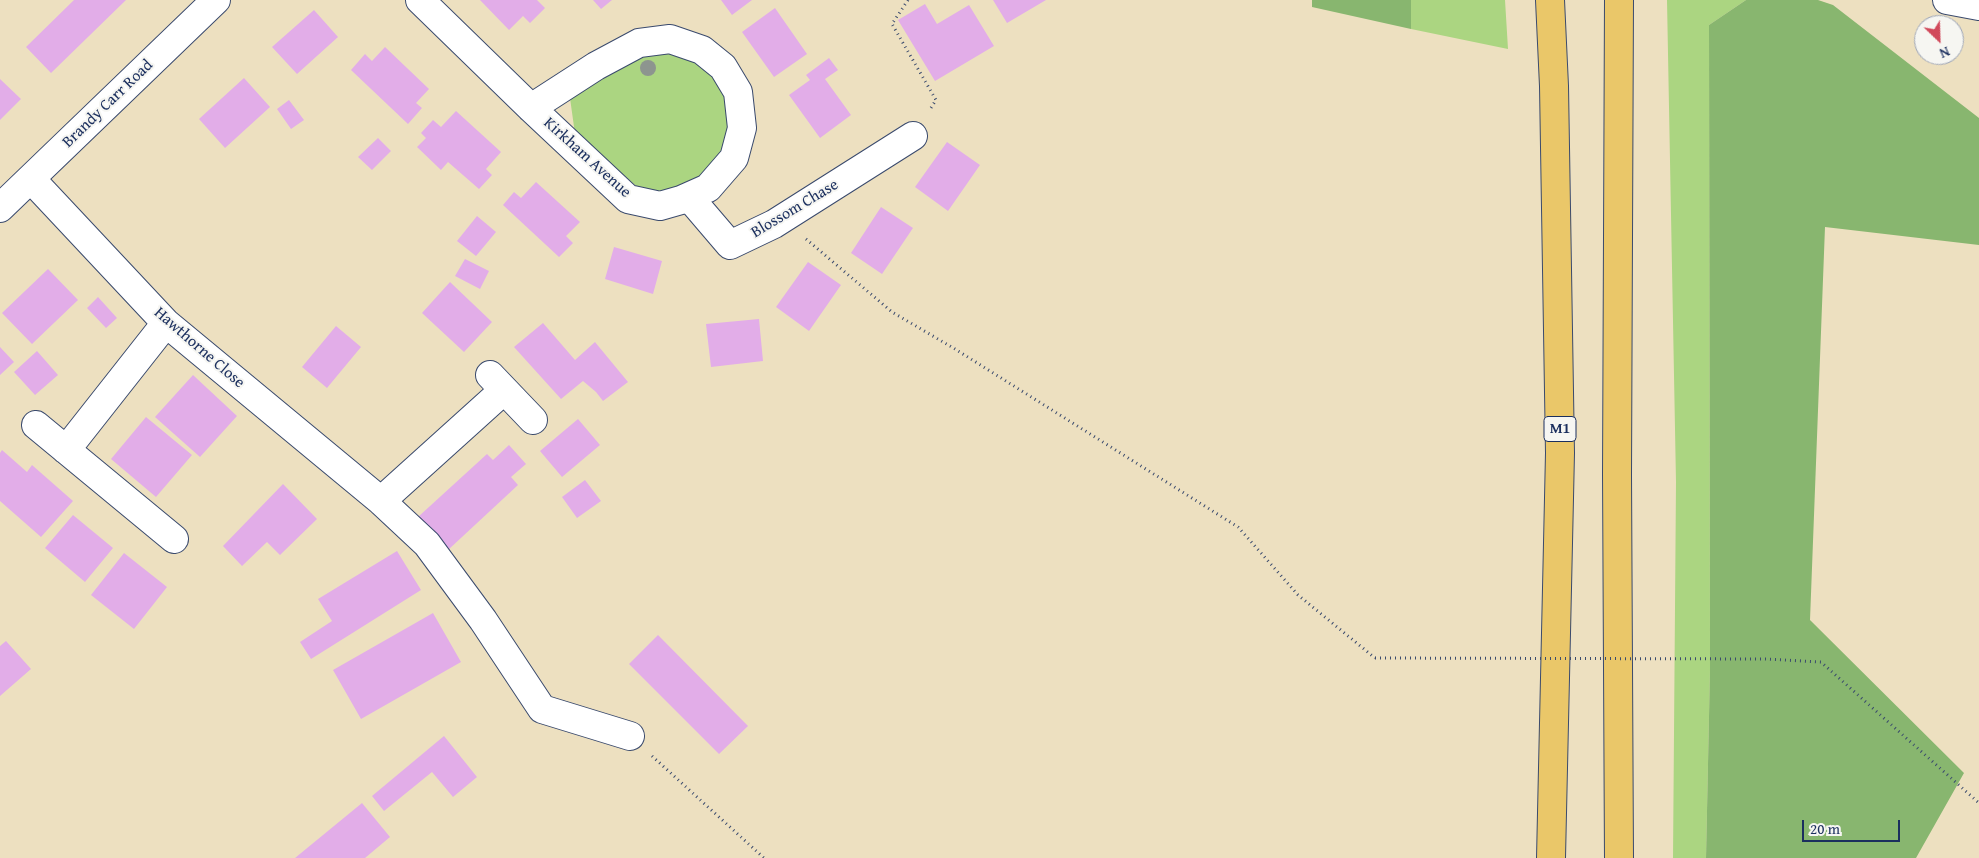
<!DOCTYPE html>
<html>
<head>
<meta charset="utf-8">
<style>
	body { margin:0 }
	#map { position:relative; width:1979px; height:858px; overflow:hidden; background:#ede0c0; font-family:"Gentium Book Plus",serif }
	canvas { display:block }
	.north { position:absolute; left:1914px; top:15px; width:50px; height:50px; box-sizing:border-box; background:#f6f6f2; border:1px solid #9ea6b7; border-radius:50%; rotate:156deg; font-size:14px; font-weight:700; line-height:20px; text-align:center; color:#1b2f5e }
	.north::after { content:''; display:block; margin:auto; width:18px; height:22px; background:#d1495b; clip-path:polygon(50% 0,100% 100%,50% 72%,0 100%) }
	.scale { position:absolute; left:1802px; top:820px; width:98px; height:22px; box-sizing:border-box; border:2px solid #1b2f5e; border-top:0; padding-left:6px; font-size:15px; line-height:18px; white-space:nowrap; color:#1b2f5e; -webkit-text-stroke:4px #f6f6f2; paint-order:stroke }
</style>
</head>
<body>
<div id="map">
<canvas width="1979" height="858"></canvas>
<div class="north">N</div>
<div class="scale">20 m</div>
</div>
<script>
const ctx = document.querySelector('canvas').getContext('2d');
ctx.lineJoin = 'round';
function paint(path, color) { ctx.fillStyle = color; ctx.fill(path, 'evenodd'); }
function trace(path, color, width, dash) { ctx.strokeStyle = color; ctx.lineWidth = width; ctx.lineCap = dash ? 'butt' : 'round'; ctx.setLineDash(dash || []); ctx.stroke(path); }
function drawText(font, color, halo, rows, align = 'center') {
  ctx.font = font + ' "Gentium Book Plus",serif'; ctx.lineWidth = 4; ctx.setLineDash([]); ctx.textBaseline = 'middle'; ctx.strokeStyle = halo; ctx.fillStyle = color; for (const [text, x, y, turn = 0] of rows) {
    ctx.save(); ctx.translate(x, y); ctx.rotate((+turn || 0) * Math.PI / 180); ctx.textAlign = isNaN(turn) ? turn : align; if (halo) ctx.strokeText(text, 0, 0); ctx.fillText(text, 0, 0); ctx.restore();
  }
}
paint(new Path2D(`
	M1411 0H1505L1508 49 1411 29Z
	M1667 0H1746L1709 25 1710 669 1706 858H1673L1676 482Z
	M657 51 679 54 700 63 720 82 729 100 728 143 716 166 694 183 666 192 641 190 575 134 570 98 638 56Z`), '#abd581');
paint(new Path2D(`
	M1312 0H1411V29L1312 7Z
	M1746 0H1818L1833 5 1979 118V245L1825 227 1810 620 1964 773 1916 858H1706L1710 669 1709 25Z`), '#88b66f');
paint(new Path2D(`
	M74 0H126L51 73 26 47Z
	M480 0H537L545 8 530 23 523 16 509 30Z
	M593 0H612L601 9Z
	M721 0H752L732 15Z
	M993 0H1046L1007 23Z
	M925 4 937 24 969 5 994 46 935 81 898 20Z
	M775 8 807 54 774 77 742 32Z
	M314 10 338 37 297 74 272 47Z
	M385 47 429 89 416 103 422 108 408 124 351 70 365 54 372 61Z
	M829 58 838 70 825 79 851 115 820 138 789 95 810 80 806 75Z
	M244 78 270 107 225 148 199 119Z
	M0 79 21 99 0 120Z
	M289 100 304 120 291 129 277 109Z
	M456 111 501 152 486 169 492 175 479 189 448 162 441 170 417 147 426 138 421 133 433 120 441 127Z
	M378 138 391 151 372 170 358 157Z
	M947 142 980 165 948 211 915 187Z
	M536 182 580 222 566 236 573 243 559 257 503 205 514 192 521 198Z
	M881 207 913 228 882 274 851 253Z
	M477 216 496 232 476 256 457 241Z
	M614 247 662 261 653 294 605 279Z
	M465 259 489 271 480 289 455 276Z
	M808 262 841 285 809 331 776 307Z
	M48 269 78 300 32 344 2 313Z
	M450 282 492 322 464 352 422 313Z
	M98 297 117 318 106 328 87 308Z
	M759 319 763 361 711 367 706 324Z
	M543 323 575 360 595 342 628 382 603 401 596 392 583 381 561 399 514 347Z
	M336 326 361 347 327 388 302 367Z
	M0 347 14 362 0 375Z
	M37 351 58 375 35 395 14 372Z
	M193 375 237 416 200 457 155 417Z
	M146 417 192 455 156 497 111 459Z
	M578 419 600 445 562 477 540 451Z
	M509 445 526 464 511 477 518 485 448 550 418 517 487 454 493 460Z
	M2 450 27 472 32 465 73 501 41 537 0 501V453Z
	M585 480 601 501 577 518 562 497Z
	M283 484 317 519 280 555 267 542 242 566 223 546Z
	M73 515 113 548 85 582 45 548Z
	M397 551 421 590 311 659 300 642 332 621 318 599Z
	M124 553 167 587 134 629 91 595Z
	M433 613 461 662 361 719 333 670Z
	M658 635 748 726 719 754 629 664Z
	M6 641 31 669 0 696V646Z
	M444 736 477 777 453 797 432 772 384 811 372 796Z
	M362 803 390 837 365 858H295Z`), '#e2ade8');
const minor = new Path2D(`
	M420 0 531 108 628 199 660 206 681 200 708 188 734 158 742 128 738 92 723 67 702 50 670 39 639 43 596 66 531 108
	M31 179 166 323 381 501 427 544 483 620 542 709 630 736
	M689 197 730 245 774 224 913 136
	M490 375 533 420
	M36 425 174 539
	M66 450 166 323
	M381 501 504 390`);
const tertiary = new Path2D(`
	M1947 0 1979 6
	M0 208 216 0`);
const motorway = new Path2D(`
	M1550 0 1554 86 1560 453 1551 858
	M1619 858 1617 474 1619 0`);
trace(minor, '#3a4a6d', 30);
trace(tertiary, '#3a4a6d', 30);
trace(motorway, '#3a4a6d', 30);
trace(new Path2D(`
	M908 0 892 24 936 100 929 111
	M806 239 892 312 955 349 1238 527 1298 595 1375 658
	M1765 659 1821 662 1979 803
	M652 756 764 858`), '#3a4a6d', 3, [1, 4]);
trace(minor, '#fff', 28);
trace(tertiary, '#fff', 28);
trace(motorway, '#eac769', 28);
trace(new Path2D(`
	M1375 658 1765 659`), '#3a4a6d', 3, [1, 4]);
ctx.fillStyle = '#8d958f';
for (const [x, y] of [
	[648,68]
]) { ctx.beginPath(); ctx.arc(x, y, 8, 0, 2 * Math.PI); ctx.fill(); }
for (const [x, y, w] of [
	[1560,429,32]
]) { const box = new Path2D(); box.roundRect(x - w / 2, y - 12.5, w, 25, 4); ctx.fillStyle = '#f6f6f2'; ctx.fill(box); trace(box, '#1b2f5e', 1); }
drawText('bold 15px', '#1b2f5e', null, [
	["M1",1560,429]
]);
drawText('16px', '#1b2f5e', '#f6f6f2', [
	["Brandy Carr Road",108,104,-44],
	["Kirkham Avenue",587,158,42],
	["Blossom Chase",795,209,-31],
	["Hawthorne Close",199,348,41]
]);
</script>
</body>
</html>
